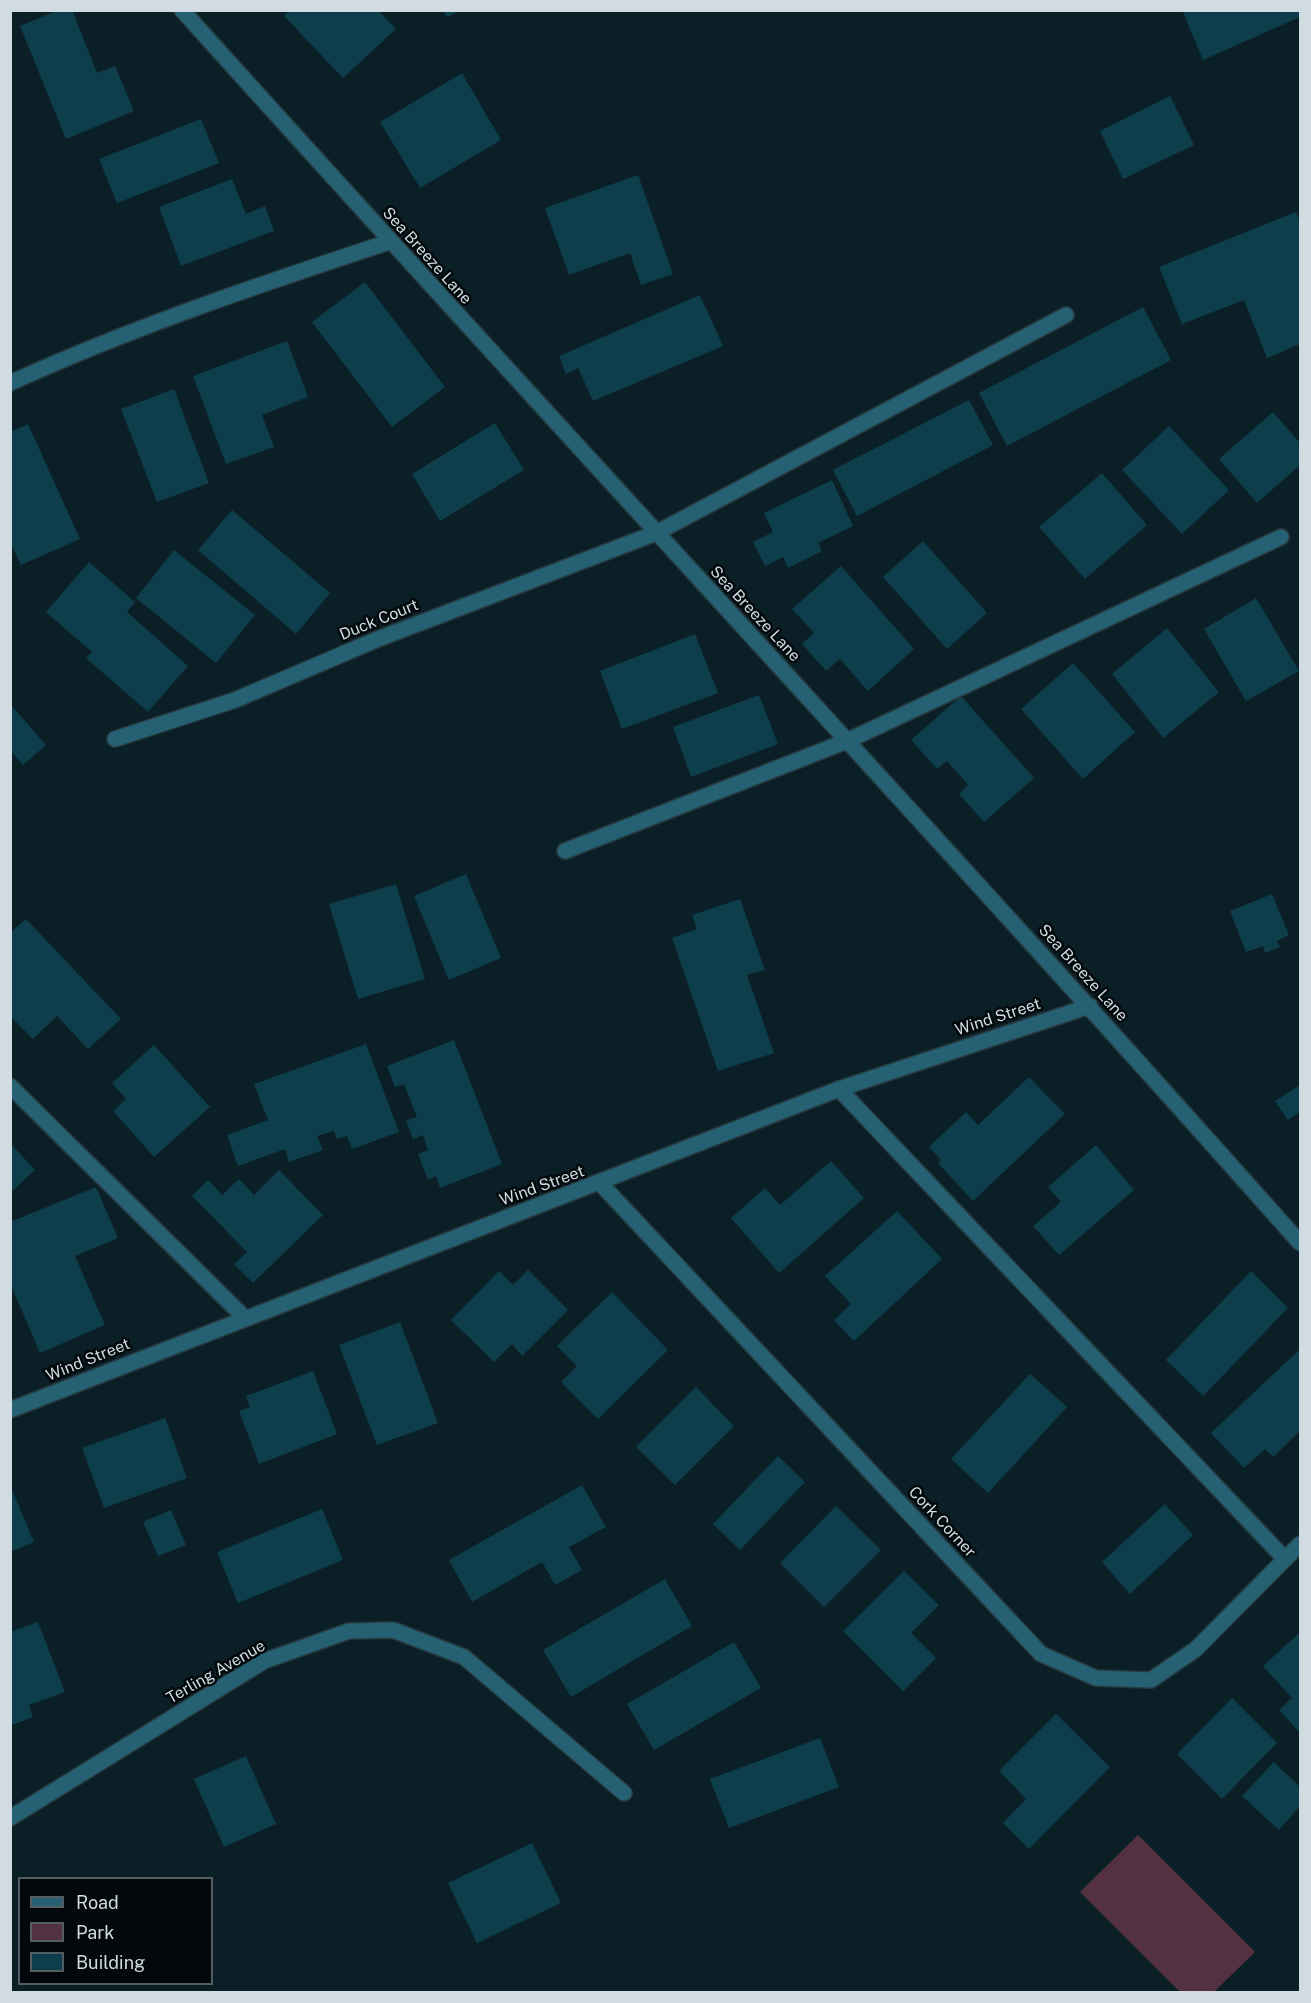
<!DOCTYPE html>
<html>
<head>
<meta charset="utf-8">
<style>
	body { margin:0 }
	#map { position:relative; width:1311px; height:2003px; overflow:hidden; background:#0a2026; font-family:"Public Sans",sans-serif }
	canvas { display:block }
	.frame { position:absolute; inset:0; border:12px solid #d0dce1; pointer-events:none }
	.legend { position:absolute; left:18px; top:1877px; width:195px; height:108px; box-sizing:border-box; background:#02080b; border:2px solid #545d61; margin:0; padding:8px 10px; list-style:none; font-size:18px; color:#d0dce1 }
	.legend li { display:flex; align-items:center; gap:12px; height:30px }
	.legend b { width:30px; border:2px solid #545d61 }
</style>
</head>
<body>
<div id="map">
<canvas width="1311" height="2003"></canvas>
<div class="frame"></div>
<ul class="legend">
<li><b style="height:8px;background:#256173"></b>Road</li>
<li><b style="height:16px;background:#533141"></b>Park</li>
<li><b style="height:16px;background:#0e3e4b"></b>Building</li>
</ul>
</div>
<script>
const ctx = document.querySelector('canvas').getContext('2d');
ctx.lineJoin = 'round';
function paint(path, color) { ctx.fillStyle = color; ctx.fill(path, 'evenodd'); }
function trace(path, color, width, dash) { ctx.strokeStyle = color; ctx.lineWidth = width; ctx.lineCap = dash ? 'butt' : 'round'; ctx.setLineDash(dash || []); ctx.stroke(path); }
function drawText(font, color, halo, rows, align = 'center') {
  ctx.font = font + ' "Public Sans",sans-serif'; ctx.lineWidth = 5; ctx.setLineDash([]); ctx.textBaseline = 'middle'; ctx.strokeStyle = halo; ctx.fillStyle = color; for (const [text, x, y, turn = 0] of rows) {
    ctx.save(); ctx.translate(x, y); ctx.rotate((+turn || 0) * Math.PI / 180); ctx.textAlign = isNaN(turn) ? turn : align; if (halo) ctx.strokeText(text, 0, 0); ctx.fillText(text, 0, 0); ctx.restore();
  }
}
paint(new Path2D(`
	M1138 1835 1255 1952 1214 1992H1180L1080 1892Z`), '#533141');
paint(new Path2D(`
	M59 10H72L97 73 115 66 134 111 66 139 20 26Z
	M290 10H378L396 29 343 78 284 16Z
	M443 10H461L447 17Z
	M1182 10H1300V17L1203 60Z
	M462 73 501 140 420 188 380 122Z
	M1170 96 1194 145 1123 179 1100 131Z
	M201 119 219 163 117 203 99 159Z
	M638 175 673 274 641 285 630 253 569 275 545 208Z
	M232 179 246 214 265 206 274 231 181 266 159 207Z
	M1296 212 1300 222V344L1267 358 1244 300 1182 324 1159 267Z
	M365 282 445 387 392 427 312 322Z
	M700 295 723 346 593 401 578 368 566 374 559 356Z
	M1143 307 1171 360 1007 446 979 393Z
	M287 341 308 397 262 415 274 447 226 464 193 376Z
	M174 389 209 483 157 502 121 409Z
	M969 400 993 445 857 516 833 470Z
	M1273 412 1300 443V465L1257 503 1219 459Z
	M495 423 524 470 440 521 412 474Z
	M28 424 80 539 21 565 10 542V432Z
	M1169 426 1229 490 1182 534 1122 470Z
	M1102 473 1147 525 1085 579 1039 527Z
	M832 480 853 526 818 543 822 551 788 568 783 557 765 566 753 542 773 532 764 513Z
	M232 510 330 593 296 634 198 550Z
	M923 541 987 613 947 649 883 577Z
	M174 550 255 615 216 663 136 598Z
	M89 562 135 602 127 612 188 666 148 712 86 658 92 652 46 612Z
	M841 566 914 649 868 691 840 659 826 671 802 644 814 633 792 609Z
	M1256 598 1299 671 1246 701 1204 629Z
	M1167 628 1219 692 1163 738 1112 674Z
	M695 634 718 693 622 729 600 671Z
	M1073 663 1135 732 1083 779 1021 709Z
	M759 695 778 744 691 777 673 727Z
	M961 696 1034 778 984 822 959 794 968 785 947 761 937 769 911 740Z
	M10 704 46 745 23 765 10 750Z
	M466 874 501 958 449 980 414 896Z
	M396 884 425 979 358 999 329 904Z
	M1272 894 1289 935 1277 941 1280 947 1265 953 1263 946 1246 952 1230 911Z
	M740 899 765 970 747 975 774 1053 718 1071 672 938 697 929 692 915Z
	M26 919 121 1019 88 1049 57 1016 33 1039 10 1016V933Z
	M454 1040 502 1164 440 1188 436 1176 428 1180 418 1154 428 1150 423 1135 413 1139 406 1120 417 1117 404 1084 395 1087 387 1066Z
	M366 1044 399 1132 352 1149 347 1136 337 1139 334 1131 317 1136 323 1150 289 1162 285 1149 238 1166 227 1135 268 1120 254 1084Z
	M154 1045 210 1107 154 1157 113 1111 126 1099 112 1083Z
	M1029 1077 1065 1114 973 1201 938 1163 941 1160 929 1147 966 1112 978 1125Z
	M1300 1085V1112L1288 1120 1275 1101Z
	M10 1143 35 1170 10 1193Z
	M1096 1145 1134 1190 1059 1255 1033 1226 1061 1202 1048 1187Z
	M831 1161 864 1198 779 1273 731 1218 765 1188 780 1205Z
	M279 1170 323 1215 253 1283 234 1264 247 1252 192 1196 208 1180 222 1195 239 1179 254 1195Z
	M96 1187 118 1238 75 1256 105 1325 40 1353 10 1283V1222Z
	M897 1211 942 1259 854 1341 834 1320 851 1304 825 1276Z
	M528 1270 568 1310 522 1356 512 1344 494 1362 451 1320 499 1271 513 1285Z
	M1251 1271 1288 1308 1203 1396 1166 1360Z
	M612 1292 668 1350 598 1419 561 1382 577 1366 557 1346Z
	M400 1322 438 1423 377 1445 339 1345Z
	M1299 1350 1300 1431 1273 1457 1265 1449 1244 1468 1211 1433Z
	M313 1371 337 1434 259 1464 239 1411 250 1407 246 1396Z
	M1030 1374 1067 1407 988 1493 951 1459Z
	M696 1387 734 1426 675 1485 636 1447Z
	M165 1418 187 1478 104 1508 82 1448Z
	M778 1456 805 1482 740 1550 713 1524Z
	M10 1485 34 1542 10 1552Z
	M582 1485 606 1527 569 1547 582 1570 555 1585 542 1562 472 1602 449 1560Z
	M1165 1504 1193 1535 1130 1594 1102 1562Z
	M836 1506 881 1550 824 1607 780 1563Z
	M322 1509 343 1560 238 1603 217 1552Z
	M171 1510 186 1545 158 1556 143 1522Z
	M904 1571 939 1605 911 1633 936 1658 903 1691 843 1631Z
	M665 1579 692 1626 571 1697 543 1650Z
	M38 1622 65 1692 29 1705 33 1717 12 1725 10 1632Z
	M1298 1634 1300 1636V1733L1279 1710 1292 1698 1263 1666Z
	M734 1642 761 1688 654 1750 627 1704Z
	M1232 1698 1277 1743 1222 1799 1177 1754Z
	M1056 1714 1110 1767 1029 1849 1003 1823 1026 1799 999 1771Z
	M820 1738 839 1787 729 1828 710 1779Z
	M246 1756 276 1824 224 1847 194 1779Z
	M1274 1762 1300 1787V1806L1279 1830 1242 1796Z
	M532 1843 561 1903 477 1943 448 1883Z`), '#0e3e4b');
const service = new Path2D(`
	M115 739 235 700 378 639 656 533
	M10 1086 245 1318
	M839 1089 1285 1559`);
const minor = new Path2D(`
	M182 10C553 423 932 828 1300 1243
	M10 383C133 327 261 284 389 242
	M656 533 1066 315
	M565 851 847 741 1281 537
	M600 1183 1041 1654 1096 1678 1151 1680 1196 1649 1300 1544
	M10 1410 839 1089 1090 1006
	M10 1818 264 1661 349 1631 393 1630 464 1657 624 1793`);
trace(service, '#263a40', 18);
trace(minor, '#263a40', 18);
trace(service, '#256173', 15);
trace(minor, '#256173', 15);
drawText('16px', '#d0dce1', '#02080b', [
	["Sea Breeze Lane",427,256,48],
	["Sea Breeze Lane",755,614,47],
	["Duck Court",379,620,-22],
	["Sea Breeze Lane",1083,973,48],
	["Wind Street",998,1017,-18],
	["Wind Street",542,1186,-20],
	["Wind Street",88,1360,-22],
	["Cork Corner",942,1522,47],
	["Terling Avenue",216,1672,-30]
]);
</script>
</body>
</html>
